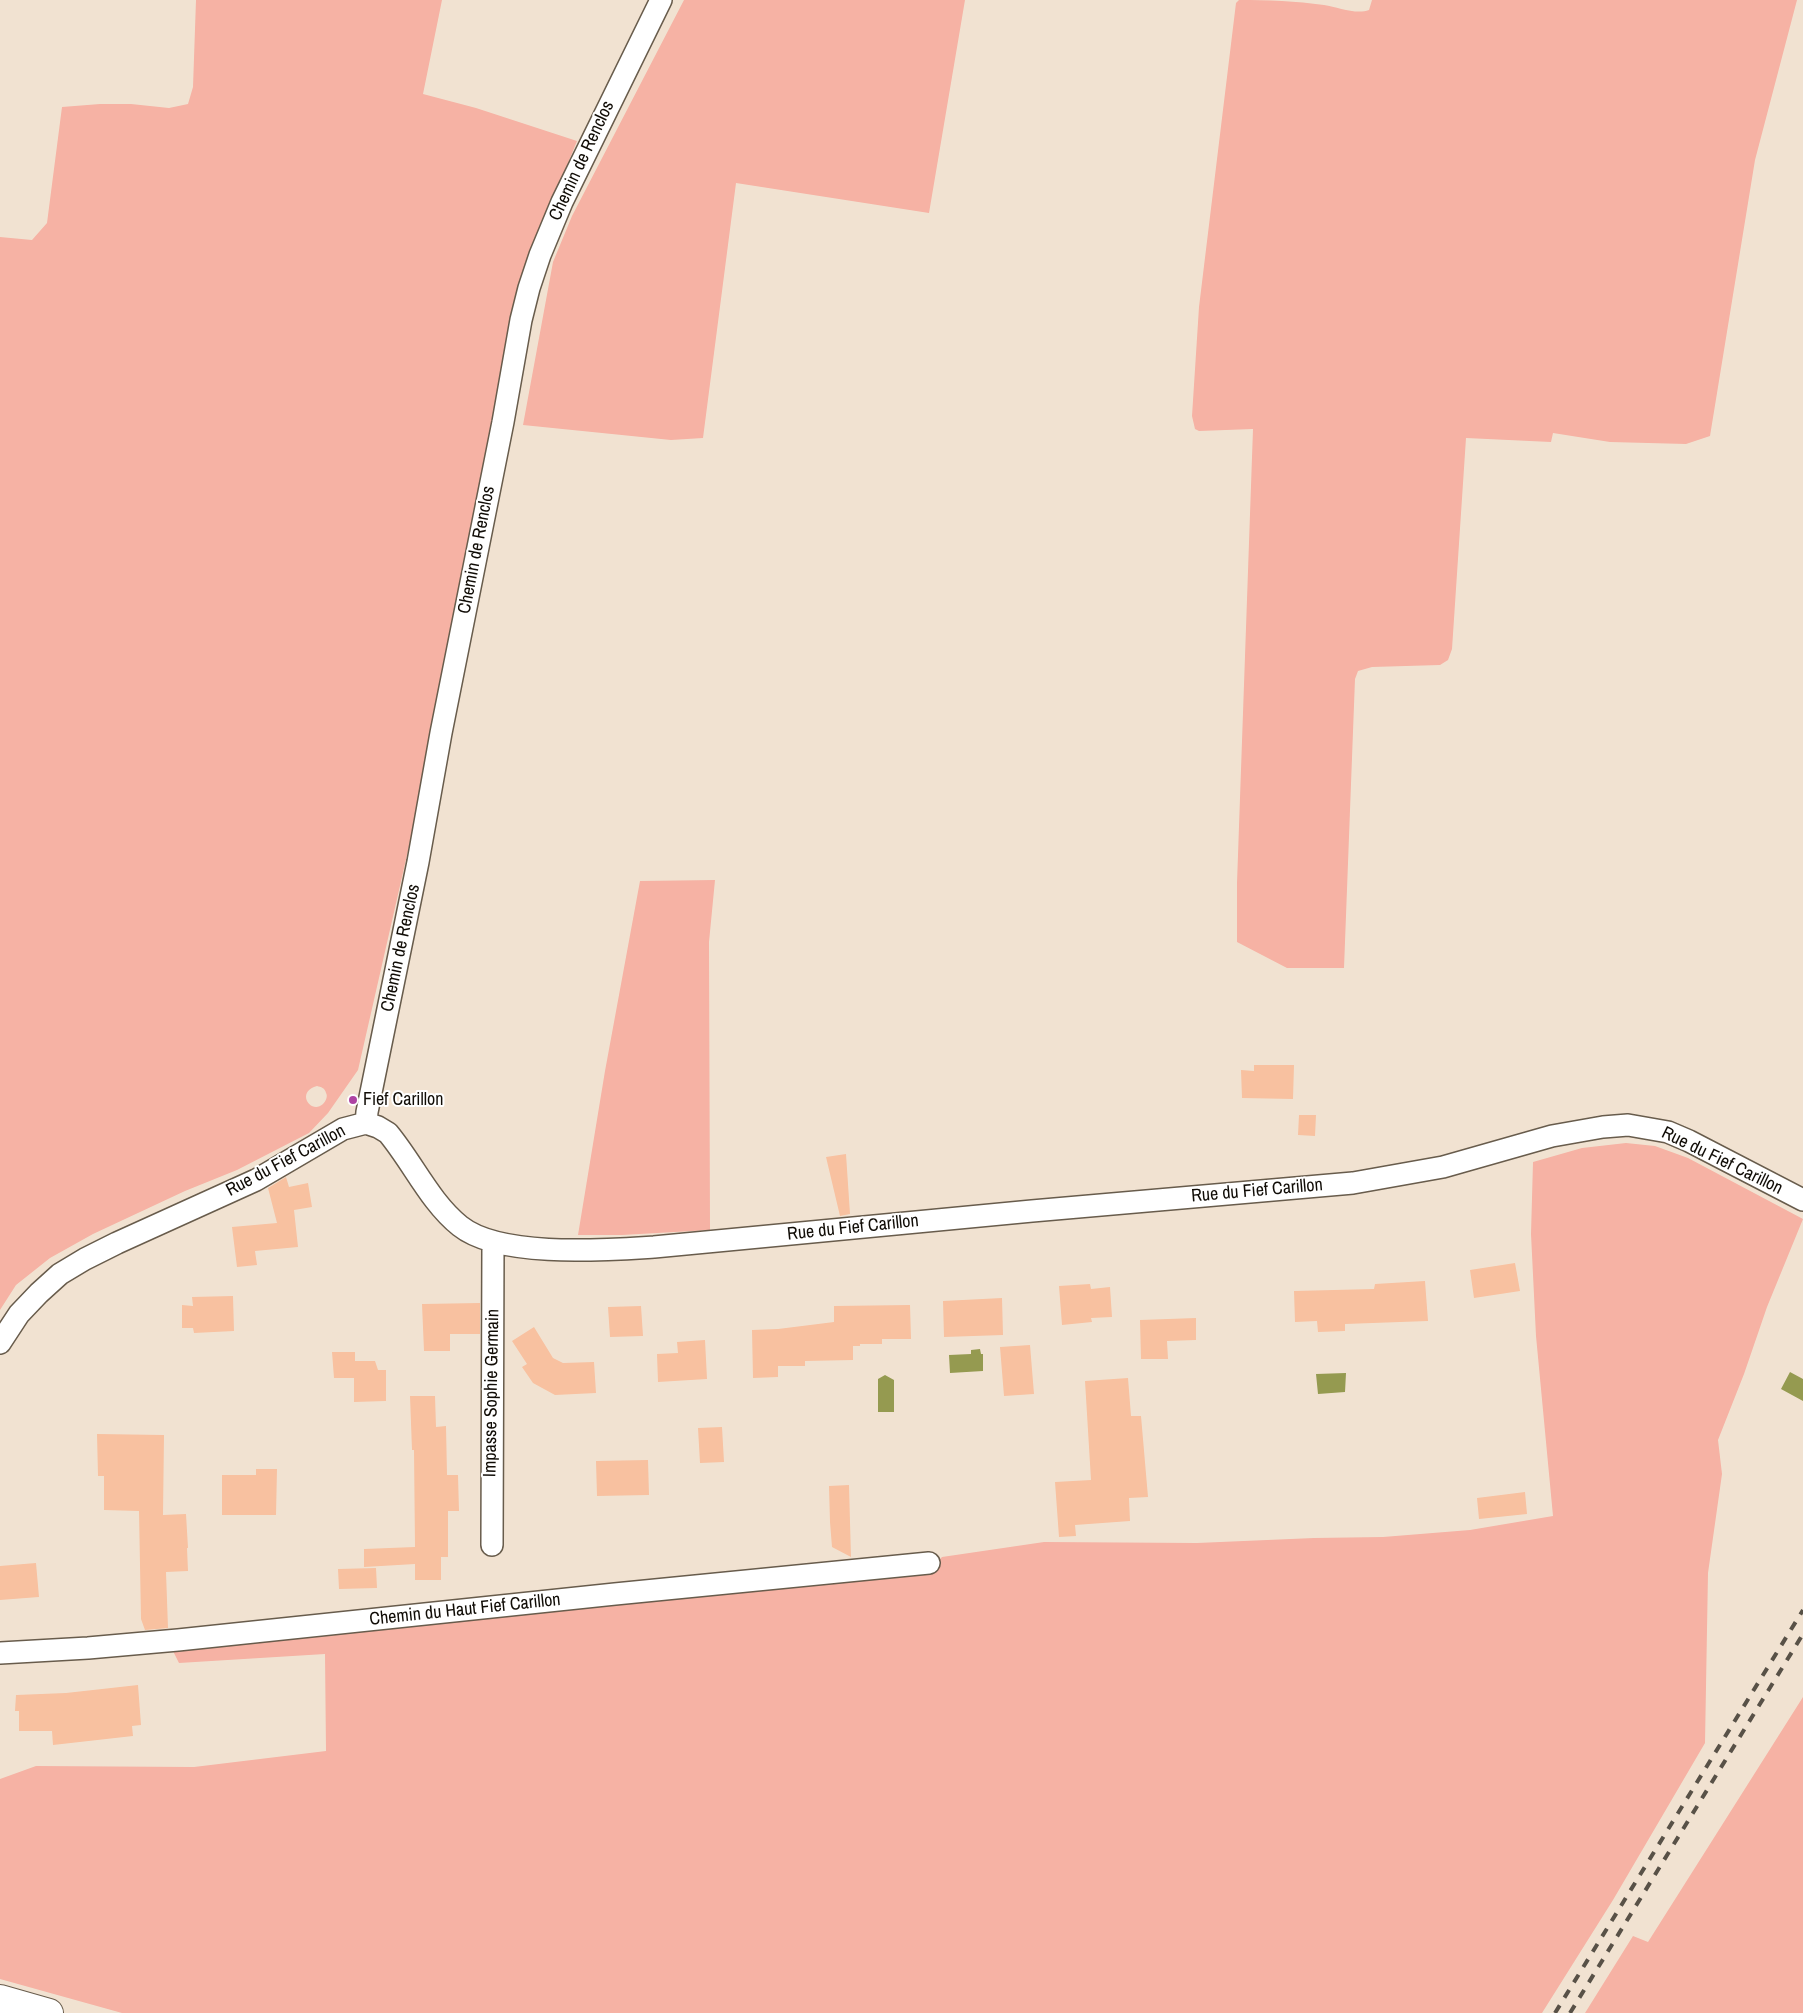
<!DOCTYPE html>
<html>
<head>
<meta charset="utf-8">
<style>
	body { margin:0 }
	canvas { display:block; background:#f1e2d1 }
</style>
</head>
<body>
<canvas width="1803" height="2013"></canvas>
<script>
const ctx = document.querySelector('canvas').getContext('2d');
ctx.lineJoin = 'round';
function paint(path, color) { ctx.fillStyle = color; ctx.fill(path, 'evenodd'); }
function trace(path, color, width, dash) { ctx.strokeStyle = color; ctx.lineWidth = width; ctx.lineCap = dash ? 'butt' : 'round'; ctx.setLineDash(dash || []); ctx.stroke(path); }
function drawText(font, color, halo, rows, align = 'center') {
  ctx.font = font + ' "Archivo Narrow",sans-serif'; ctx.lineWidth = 4; ctx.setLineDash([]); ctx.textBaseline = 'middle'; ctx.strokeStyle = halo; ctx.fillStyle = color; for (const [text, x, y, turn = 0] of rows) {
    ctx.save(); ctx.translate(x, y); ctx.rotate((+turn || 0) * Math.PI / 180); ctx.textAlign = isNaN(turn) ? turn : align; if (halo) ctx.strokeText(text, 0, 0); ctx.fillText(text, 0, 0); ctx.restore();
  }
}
paint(new Path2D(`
	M196 0H442L423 94 476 108 577 141 534 247 481 475 438 719 358 1070 328 1113 309 1133 237 1170 185 1191 93 1234 50 1258 16 1285 0 1310V237L32 240 47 223 62 107 100 104H131L169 108 188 104 193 87ZM317 1086C321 1087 325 1088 326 1093 328 1096 326 1101 323 1104 311 1115 295 1092 317 1086Z
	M684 0H965L929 213 736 183 703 438 671 440 523 425 553 262 572 216Z
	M1239 0C1268 0 1296 1 1324 5 1338 7 1356 15 1369 10L1372 0H1797L1755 160 1710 436 1686 444 1610 442 1553 433 1551 442 1466 438 1452 649 1448 660 1440 665 1372 667 1358 671 1355 679 1344 968H1287L1237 942V883L1253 429 1199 431 1195 429 1192 416 1199 307 1236 3Z
	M715 880 709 942 710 1230 622 1235H578L605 1071 640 881Z
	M1626 1143 1655 1146 1688 1158 1803 1219 1767 1307 1744 1374 1718 1440 1722 1474 1708 1573 1705 1743 1613 1900 1542 2013H122L0 1979V1779L36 1766 194 1767 326 1751 325 1654 179 1663 172 1649 931 1569 942 1557 1044 1542 1197 1543 1314 1538 1383 1537 1470 1530 1553 1516 1536 1336 1531 1234 1533 1162 1582 1148Z
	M1803 1697V2013H1585L1633 1936 1648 1942Z`), '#f6b2a4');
paint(new Path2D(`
	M980 1349 981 1354H983V1371L950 1373 949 1355 971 1354V1350Z
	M1790 1372 1803 1379V1401L1781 1389Z
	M1346 1373 1345 1392 1318 1394 1316 1374Z
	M885 1375 894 1380V1412H878V1379Z`), '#959a50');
paint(new Path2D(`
	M1254 1065H1294L1293 1099 1242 1098 1241 1070 1254 1071Z
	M1299 1115H1316L1315 1136 1298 1135Z
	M846 1154 850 1214 840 1216 826 1157Z
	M286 1177 289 1187 308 1183 312 1207 294 1210 298 1247 255 1251 257 1265 237 1267 232 1227 277 1223 268 1188Z
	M1515 1263 1520 1291 1474 1298 1470 1270Z
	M1425 1281 1428 1321 1345 1324V1331L1318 1332 1317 1321 1295 1322 1294 1291 1374 1289 1375 1284Z
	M1090 1284 1091 1289 1110 1287 1112 1317 1091 1318 1092 1322 1062 1325 1059 1286Z
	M233 1296 234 1331 194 1333 193 1328H182V1305L193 1306 192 1297Z
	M1002 1298 1003 1335 944 1337 943 1301Z
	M480 1303V1334H450V1351H424L422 1304Z
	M910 1305 911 1339H882V1344H860V1346H853V1360L805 1361V1366H778V1377L753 1378 752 1330 778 1329 834 1322V1306Z
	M641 1306 643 1336 610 1337 608 1307Z
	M1196 1318V1340L1167 1341 1168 1359H1141L1140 1320Z
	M534 1327 553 1358 563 1363 594 1362 596 1393 555 1395 533 1383 522 1367 527 1364 512 1341Z
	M705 1340 707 1379 658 1382 657 1354 678 1353 677 1342Z
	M1030 1345 1034 1394 1004 1396 1000 1347Z
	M332 1352H355V1361H375L378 1370H386V1401L354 1402V1378H334Z
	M1128 1378 1131 1416H1141L1148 1497 1129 1498 1130 1521 1075 1525 1076 1536 1059 1537 1055 1482 1091 1480 1085 1381Z
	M410 1396H435L436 1427 446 1426 447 1475H458L459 1511H448V1557H441V1580H415V1564L364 1567V1549L415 1547 414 1450H412Z
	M722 1427 724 1462 700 1463 698 1428Z
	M97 1434 164 1435 163 1515 186 1514 188 1548H187L188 1571 166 1572 168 1628 145 1630 141 1619 139 1511 104 1510V1476H98Z
	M648 1460 649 1495 597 1496 596 1461Z
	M256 1469H277L276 1515H222V1475H256Z
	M849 1485 850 1522 851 1557 832 1547 830 1522 829 1486Z
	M1525 1492 1527 1514 1479 1519 1477 1498Z
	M36 1563 39 1597 0 1600V1566Z
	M376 1568 377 1588 339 1589 338 1569Z
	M138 1685 141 1725 132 1726 133 1736 53 1745 52 1731H19V1711H15L16 1695 66 1693Z`), '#f8c1a0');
const minor = new Path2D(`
	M366 1123 367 1112 418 862 441 733 503 422 521 320 529 288 540 255 562 202 661 0
	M0 1343 19 1314 39 1293 60 1274 85 1259 117 1243 256 1180 343 1129 366 1123 378 1127 388 1133C413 1163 430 1202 460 1226 500 1258 604 1250 654 1247L1032 1211 1353 1183 1443 1167 1552 1136 1603 1127 1628 1125 1668 1132 1689 1141 1803 1200
	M492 1545 493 1242
	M0 1653 88 1648 178 1640 615 1594 929 1563`);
const major = new Path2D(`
	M0 1999 49 2013`);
trace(minor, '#685c4c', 24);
trace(major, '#685c4c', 30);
trace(minor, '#fff', 21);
trace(major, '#fff', 28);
trace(new Path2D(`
	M1555 2013 1803 1610
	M1570 2013 1803 1634`), '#585147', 4, [9, 9]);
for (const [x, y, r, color] of [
	[353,1100,5,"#ae43a3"]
]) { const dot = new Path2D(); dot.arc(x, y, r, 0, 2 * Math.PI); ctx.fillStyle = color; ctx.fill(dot); trace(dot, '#fff', 2); }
drawText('18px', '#100c06', '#fff', [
	["Chemin de Renclos",582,161,-65],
	["Chemin de Renclos",477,550,-79],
	["Chemin de Renclos",401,948,-78],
	["Rue du Fief Carillon",286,1161,-28],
	["Rue du Fief Carillon",1722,1161,26],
	["Rue du Fief Carillon",1257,1191,-5],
	["Rue du Fief Carillon",853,1228,-6],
	["Impasse Sophie Germain",492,1393,-89],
	["Chemin du Haut Fief Carillon",465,1610,-6]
]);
drawText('18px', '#100c06', '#fff', [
	["Fief Carillon",363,1100]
], 'left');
</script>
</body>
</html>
